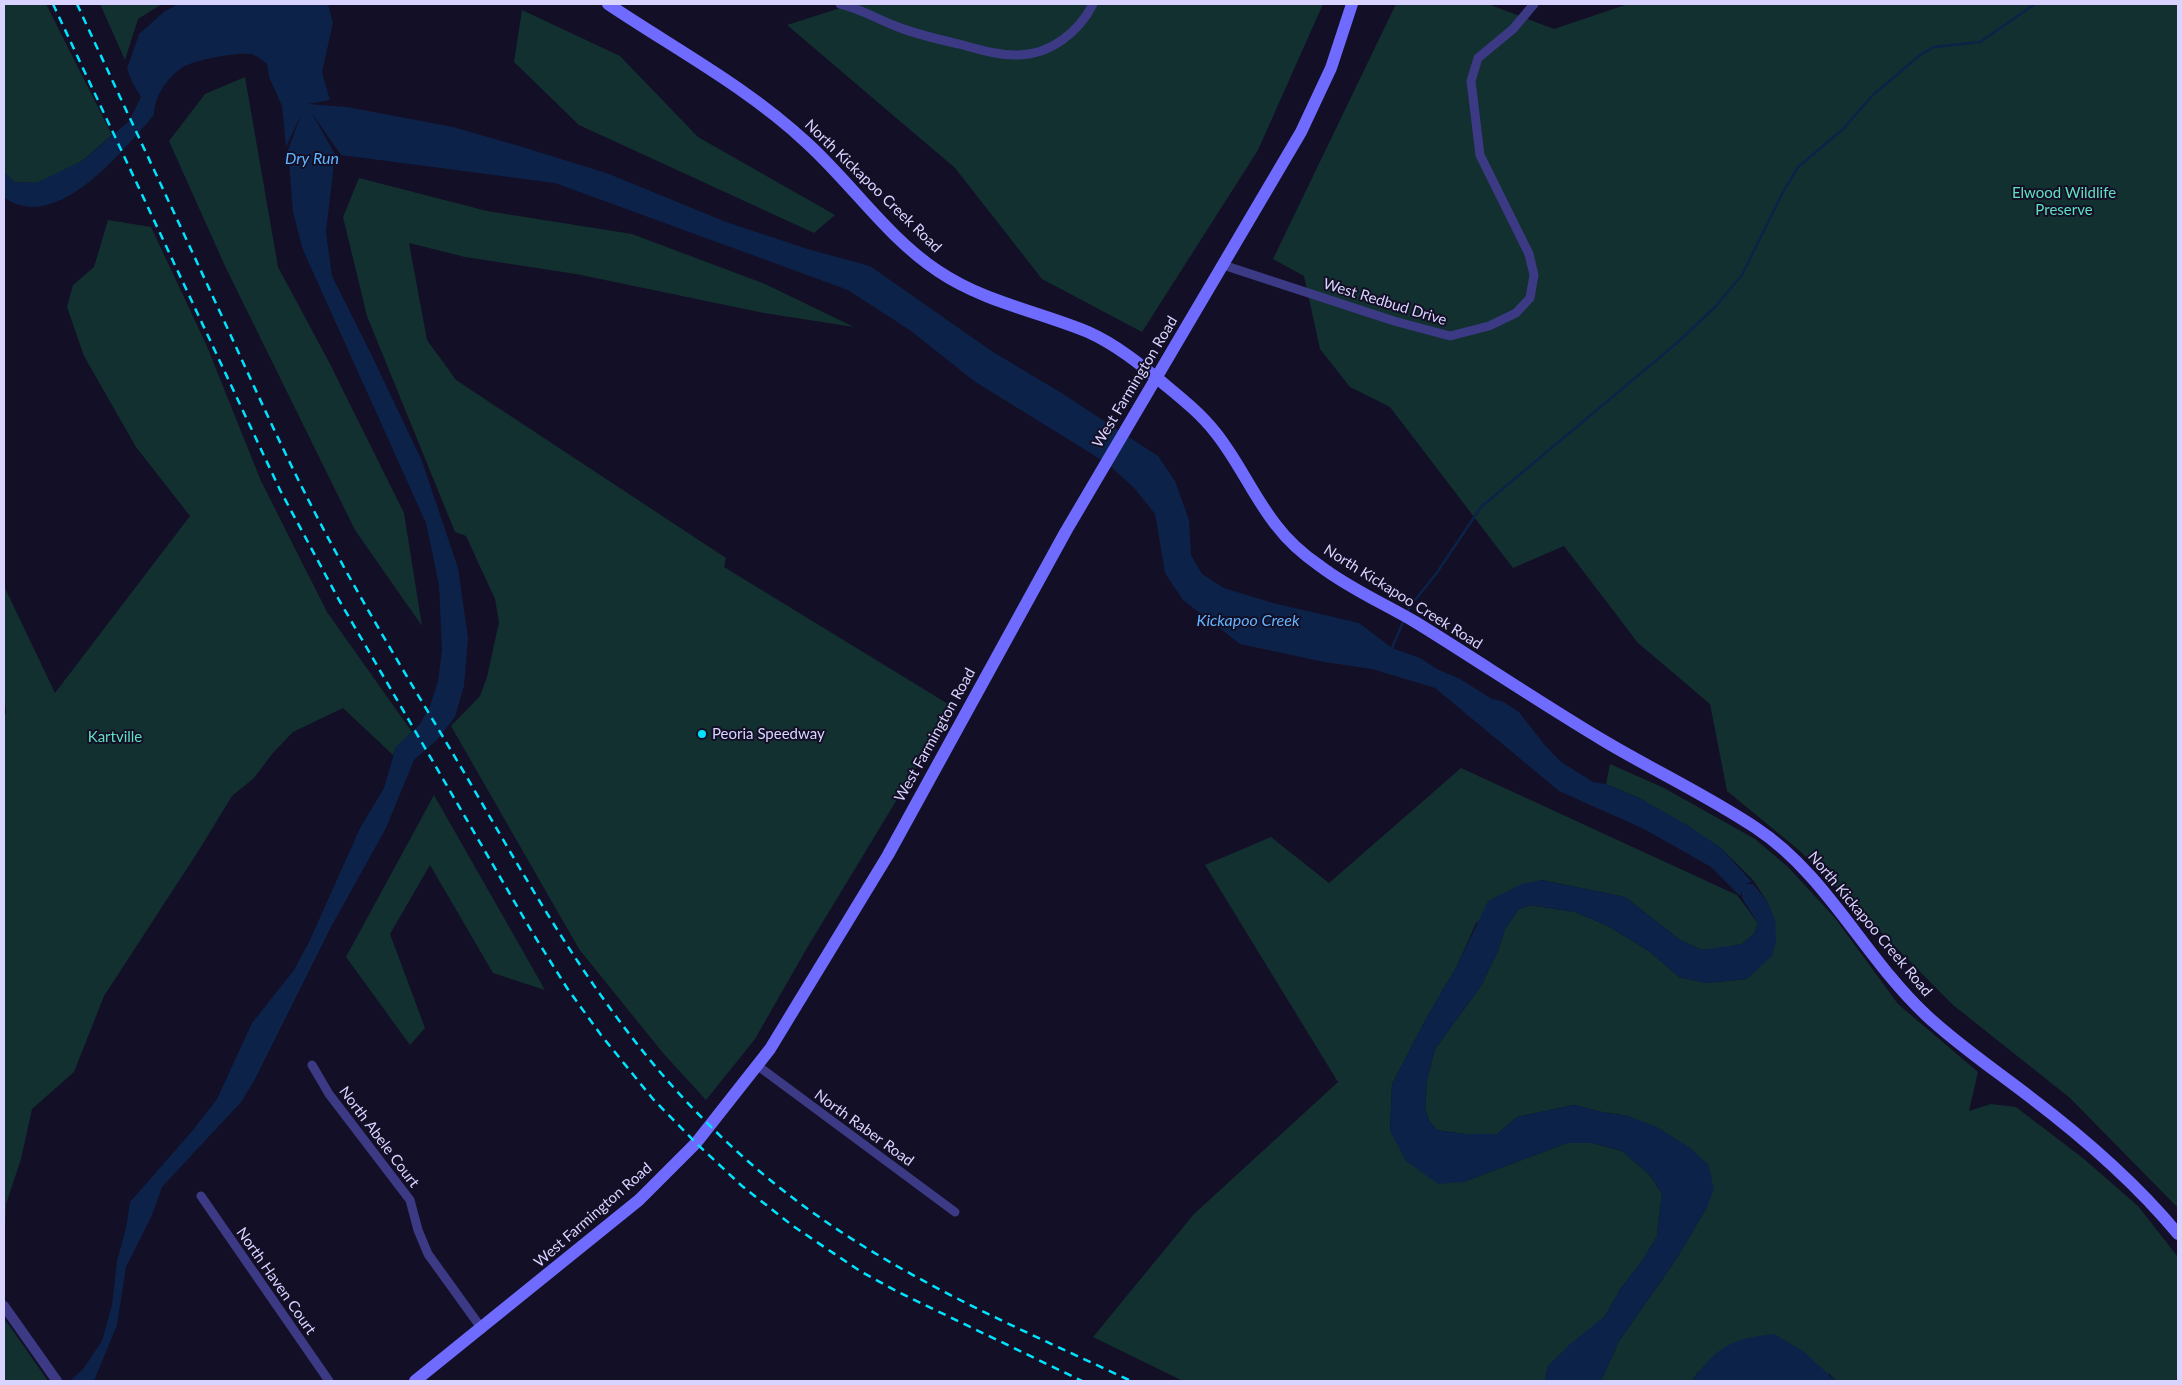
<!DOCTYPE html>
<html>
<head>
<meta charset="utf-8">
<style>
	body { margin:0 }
	#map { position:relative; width:2182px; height:1385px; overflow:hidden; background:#130f26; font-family:Lato,sans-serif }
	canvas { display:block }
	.frame { position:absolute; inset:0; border:5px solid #d9d4ff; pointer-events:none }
</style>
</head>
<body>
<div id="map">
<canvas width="2182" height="1385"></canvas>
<div class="frame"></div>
</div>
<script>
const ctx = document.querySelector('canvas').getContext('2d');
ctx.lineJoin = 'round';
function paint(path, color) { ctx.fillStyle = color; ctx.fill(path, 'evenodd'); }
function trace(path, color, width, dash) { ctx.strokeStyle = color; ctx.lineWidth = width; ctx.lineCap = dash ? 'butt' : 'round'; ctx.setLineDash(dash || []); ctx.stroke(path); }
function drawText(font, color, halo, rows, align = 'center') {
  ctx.font = font + ' Lato,sans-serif'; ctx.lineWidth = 4; ctx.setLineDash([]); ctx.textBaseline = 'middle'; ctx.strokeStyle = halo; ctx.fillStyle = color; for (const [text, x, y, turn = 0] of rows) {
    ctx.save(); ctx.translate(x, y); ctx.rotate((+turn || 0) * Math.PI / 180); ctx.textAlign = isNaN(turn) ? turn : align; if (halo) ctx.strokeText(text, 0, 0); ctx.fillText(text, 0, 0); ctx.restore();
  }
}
paint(new Path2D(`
	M4 4H46L112 135 82 161 45 180 36 183 14 182 4 172Z
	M100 4H162L138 19 125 60Z
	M853 4H1323L1258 150 1142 332 1042 279 955 168 787 25Z
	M1396 4H1488L1554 29 1628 4H2178V1208L2070 1098 1953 1005 1800 851 1727 791 1710 704 1638 643 1564 546 1513 568 1390 407 1350 387 1320 349 1304 276 1273 259Z
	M522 10 620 56 698 137 835 215 814 233 579 125 514 62Z
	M245 77 278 267 329 362 404 513 422 626 355 530 225 266 169 141 205 94Z
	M359 178 487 211 632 234 765 284 854 327 764 313 576 274 465 257 409 243 427 340 456 380 726 558 724 567 953 707 807 948 755 1039 706 1100 663 1053 579 949 451 726 480 696 487 677 499 622 495 599 466 536 455 532 367 316 343 217Z
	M108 220 151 227 206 344 261 481 327 612 412 732 396 747 393 755 343 708 293 732 272 754 254 778 232 796 199 850 104 996 74 1072 32 1109 21 1159 6 1204 4 1255V716L6 713 4 689V586L55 693 190 516 136 447 84 356 67 307 73 285 94 267Z
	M1610 764 1664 788 1755 839 1788 867 1835 918 1898 1004 1978 1072 1969 1111 1991 1104 2016 1107 2084 1159 2138 1206 2178 1257V1381H1836L1830 1374 1699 1371 1692 1381H1601L1619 1341 1675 1261 1707 1207 1628 1116 1602 1112 1574 1105 1517 1117 1497 1134H1465L1437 1130 1430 1122 1425 1109 1427 1080 1435 1049 1481 986 1498 951 1505 929 1518 910 1530 905 1575 912 1608 926 1649 951 1679 977 1706 983 1747 979 1767 901 1753 880 1721 848 1641 799 1606 784Z
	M1461 768 1737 895 1758 923 1754 934 1742 944 1722 949 1702 950 1680 940 1625 897 1541 880 1476 923 1458 964 1426 1019 1392 1084 1390 1131 1463 1182 1567 1143H1592L1622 1151 1650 1175 1662 1194 1657 1236 1642 1261 1621 1288 1605 1316 1548 1366 1545 1381H1183L1093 1337 1194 1214 1338 1082 1205 865 1271 837 1329 883Z
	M434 795 545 990 493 973 430 865 390 934 425 1028 410 1045 346 957Z
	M4 1319 9 1325 48 1381H4Z`), '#12302f');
paint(new Path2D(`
	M178 4H328L333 23 322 72 330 100 308 104 347 107 453 127 526 148 609 174 726 222 811 250 870 266 993 352 1060 392 1158 456 1175 481 1189 520 1191 555 1202 574 1224 588 1273 603 1359 623 1392 648 1420 658 1437 669 1460 679 1492 699 1502 701 1519 712 1544 744 1560 761 1593 782 1606 784 1641 799 1689 826 1721 848 1752 882 1745 884H1753L1767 901 1775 919 1776 942 1772 956 1747 979 1706 983 1679 977 1649 951 1608 926 1575 912 1530 905 1518 910 1505 929 1498 951 1481 986 1435 1049 1427 1080 1425 1109 1430 1122 1437 1130 1465 1134H1497L1517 1117 1574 1105 1602 1112 1628 1116 1657 1127 1690 1148 1708 1164 1714 1189 1707 1207 1675 1261 1619 1341 1601 1381H1545L1548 1366 1569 1345 1605 1316 1621 1288 1642 1261 1657 1236 1662 1194 1650 1175 1622 1151 1592 1143H1567L1463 1182 1438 1184 1406 1161 1390 1131 1392 1084 1426 1019 1458 964 1488 901 1522 884 1541 880 1625 897 1680 940 1702 950 1742 944 1754 934 1758 923 1742 898V891L1740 896 1711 867 1644 829 1559 791 1435 688 1372 669 1324 662 1240 644 1183 600 1165 573 1155 514 1135 489 1108 464 974 381 911 331 848 290 555 183 341 155 311 112 335 154 326 232 332 276 373 358 422 461 458 568 468 638 464 686 455 717 437 740 414 760 386 828 331 927 255 1079 242 1101 162 1187 152 1215 126 1267 117 1325 94 1381H70L83 1369 102 1341 112 1305 117 1261 126 1228 130 1202 193 1130 217 1099 252 1023 294 970 310 940 360 828 384 788 396 747 420 724 430 706 438 681 442 650 439 585 426 523 303 250 293 212 288 150 301 115 286 147 282 106 269 77 267 64C263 61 256 55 251 54 236 52 191 60 180 69 166 80 154 97 154 115 124 149 56 236 4 197V172L14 182 36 183 82 161 129 121 141 97 133 84 127 69 139 34 165 11Z
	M1774 1334 1803 1351 1836 1381H1692C1718 1346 1731 1339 1774 1334Z`), '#0c2248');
trace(new Path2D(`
	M1407 613 1411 605 1436 574 1481 507 1678 342 1715 307 1742 275 1783 192 1798 167 1842 130 1873 95 1920 55 1934 47 1980 42 2035 4
	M1392 648 1404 620`), '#0c2248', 2.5);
trace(new Path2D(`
	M840 4C859 8 875 18 893 25 914 34 937 39 959 44 978 49 999 56 1019 55 1051 54 1079 32 1093 4
	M1223 265 1394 321 1450 336 1489 326 1516 313 1530 298 1534 275 1529 254 1480 155 1471 81 1478 58 1513 29 1534 4
	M312 1065 329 1094 410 1200 418 1230 428 1254 482 1329
	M758 1066 955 1212
	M201 1196 329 1381`), '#3d3a85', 9);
trace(new Path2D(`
	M4 1306 57 1381`), '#3d3a85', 10);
trace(new Path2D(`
	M608 4C675 49 747 87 807 143 852 184 887 237 938 271 984 302 1037 311 1088 332 1115 344 1140 364 1163 383 1181 398 1200 413 1215 432 1238 460 1253 496 1276 525 1288 541 1304 555 1320 566 1350 589 1385 604 1417 623 1480 662 1542 704 1606 742 1655 771 1708 796 1756 828 1827 875 1864 957 1926 1015 1958 1045 1995 1070 2030 1097 2084 1138 2135 1182 2178 1234
	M415 1381 639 1200 696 1143 770 1049 888 855 1066 531 1301 132 1331 68 1352 4`), '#6f6bff', 12);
trace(new Path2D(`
	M53 4 280 490 339 600 532 932 567 988 601 1035 653 1099 696 1143 742 1186 793 1226 860 1271 898 1292 1082 1381
	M77 4C122 102 168 199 213 297 246 368 277 439 313 509 359 599 413 686 465 774 551 922 624 1056 757 1169 869 1265 999 1319 1131 1381`), '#00e5ff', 2.5, [8, 6]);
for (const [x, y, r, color] of [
	[702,734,5,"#00e5ff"]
]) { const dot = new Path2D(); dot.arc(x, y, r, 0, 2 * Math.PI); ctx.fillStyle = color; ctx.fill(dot); trace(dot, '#130f26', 2); }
drawText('15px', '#d9d4ff', '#130f26', [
	["North Kickapoo Creek Road",873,186,44],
	["West Redbud Drive",1385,302,17],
	["West Farmington Road",1135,382,-59],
	["North Kickapoo Creek Road",1403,597,32],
	["West Farmington Road",935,735,-61],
	["North Kickapoo Creek Road",1870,924,50],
	["North Raber Road",864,1128,36],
	["North Abele Court",379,1137,53],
	["West Farmington Road",593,1215,-41],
	["North Haven Court",276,1281,55]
]);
drawText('15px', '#5fe0c0', '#130f26', [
	["Elwood Wildlife",2064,193],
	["Preserve",2064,210],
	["Kartville",115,737]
]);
drawText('15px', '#d9d4ff', '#130f26', [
	["Peoria Speedway",712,734]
], 'left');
drawText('italic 16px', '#62b6ff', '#130f26', [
	["Dry Run",312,159],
	["Kickapoo Creek",1248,621]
]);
</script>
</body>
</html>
